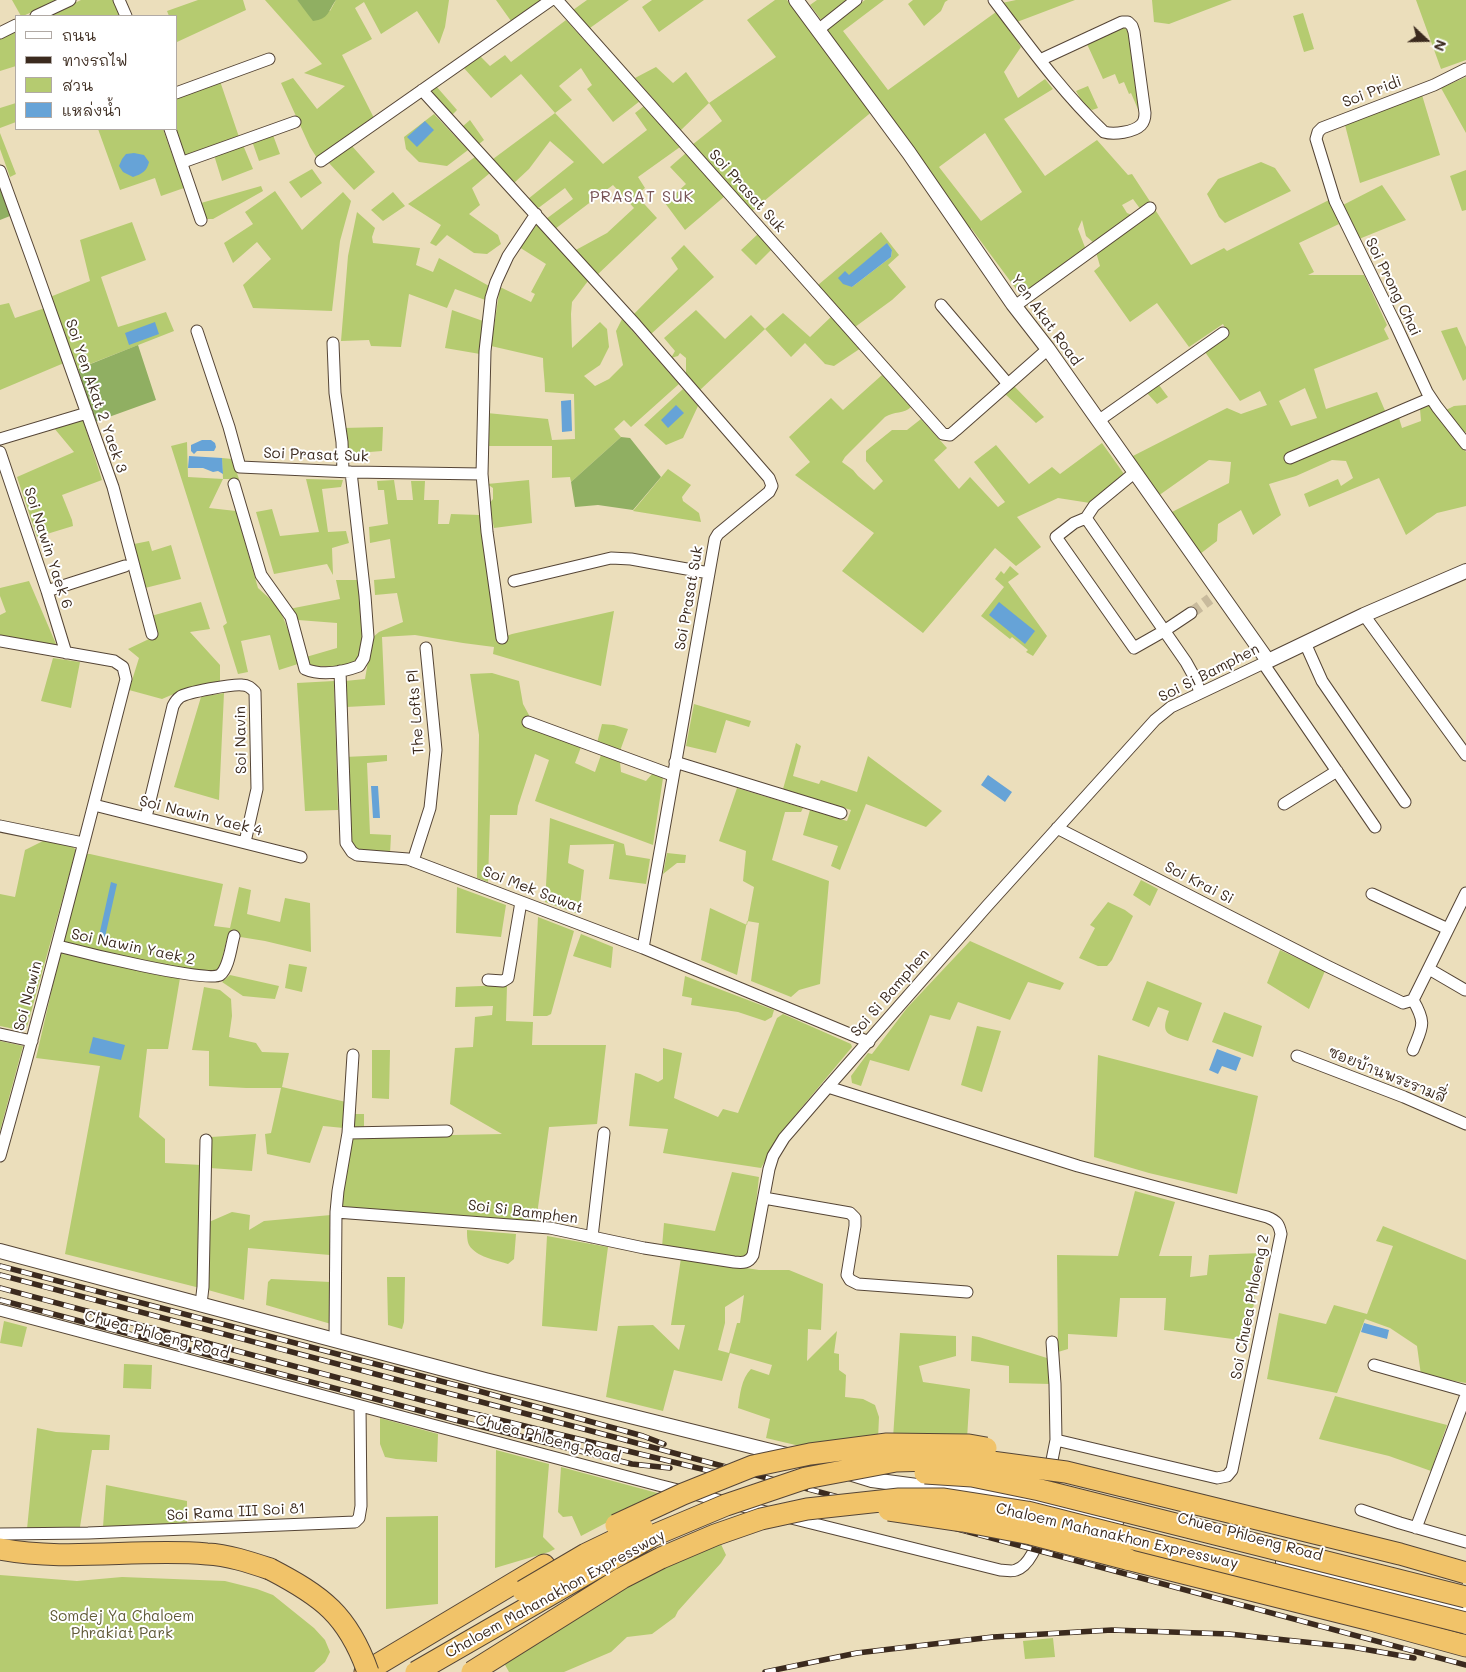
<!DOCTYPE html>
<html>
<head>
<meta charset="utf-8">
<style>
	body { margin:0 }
	#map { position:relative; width:1466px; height:1672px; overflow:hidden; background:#ebdebb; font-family:Mali,"Playpen Sans Thai",sans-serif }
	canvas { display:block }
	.legend { position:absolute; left:15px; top:15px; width:162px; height:115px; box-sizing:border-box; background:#fff; border:1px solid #b1aaa5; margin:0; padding:6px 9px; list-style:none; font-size:15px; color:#3b2a1e }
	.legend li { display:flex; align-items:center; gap:10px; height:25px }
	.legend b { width:25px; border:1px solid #b1aaa5 }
	.north { position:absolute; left:1401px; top:15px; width:50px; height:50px; -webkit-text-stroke:4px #fff; paint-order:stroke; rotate:111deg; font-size:14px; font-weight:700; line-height:20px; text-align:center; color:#3b2a1e }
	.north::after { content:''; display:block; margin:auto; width:18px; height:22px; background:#3b2a1e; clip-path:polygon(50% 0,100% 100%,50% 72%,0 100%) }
</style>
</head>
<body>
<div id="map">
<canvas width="1466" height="1672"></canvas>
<ul class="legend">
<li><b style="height:6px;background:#fff"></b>ถนน</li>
<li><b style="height:6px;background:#3b2a1e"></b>ทางรถไฟ</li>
<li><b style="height:14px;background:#b5cb70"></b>สวน</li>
<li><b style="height:14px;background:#66a3d7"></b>แหล่งน้ำ</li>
</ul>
<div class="north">N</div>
</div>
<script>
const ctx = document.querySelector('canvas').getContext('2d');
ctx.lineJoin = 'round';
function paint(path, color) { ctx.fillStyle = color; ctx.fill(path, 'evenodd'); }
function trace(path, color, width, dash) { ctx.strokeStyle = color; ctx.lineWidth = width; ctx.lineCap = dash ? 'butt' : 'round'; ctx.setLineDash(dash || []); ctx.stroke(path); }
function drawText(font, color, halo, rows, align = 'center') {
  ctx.font = font + ' Mali,"Playpen Sans Thai",sans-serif'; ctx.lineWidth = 4; ctx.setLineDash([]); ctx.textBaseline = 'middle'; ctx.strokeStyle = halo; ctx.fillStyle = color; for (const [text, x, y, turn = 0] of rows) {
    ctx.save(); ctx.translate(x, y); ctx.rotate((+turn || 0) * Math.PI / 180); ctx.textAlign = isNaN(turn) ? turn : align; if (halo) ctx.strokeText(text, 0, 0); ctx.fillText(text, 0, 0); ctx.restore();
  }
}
paint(new Path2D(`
	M12 0H59L23 16H21Z
	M81 0H113L120 16H47Z
	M198 0H243L246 10 177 42 176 16H169L167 11Z
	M265 0H297L302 6 330 11 336 0H449L445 27 439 44 417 11 381 34 364 2 355 8 372 39 342 55 374 118 317 158 310 147 281 83 293 78 317 109 345 86 304 73 322 64Z
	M496 0H542L511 21Z
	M587 0H629L590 28 573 10Z
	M652 0H704L659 32 642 7Z
	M775 0H787L874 110 752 211 692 145 722 121 709 103 681 130 635 78 656 67 673 83 686 72 709 103 776 57 747 20Z
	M817 0H847L822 21 810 5Z
	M865 0H884L843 31 888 90 996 12 1021 47 1004 72 1018 98 1045 79 1053 89 1004 119 1045 176 1097 140 1128 175 1132 174 1151 203 1141 210 1133 199 1122 205 1127 213 1134 216 1095 244 1086 236 1082 220 1078 229 1086 250 1022 297 971 228 969 229 826 29ZM985 133 1022 192 981 221 939 167Z
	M913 0H948L945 2 941 11 924 26 908 4Z
	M1016 0H1075L1017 22 1002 3Z
	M1152 0H1232L1169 24 1154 22Z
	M1416 0H1466V60L1441 69Z
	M1303 13 1314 49 1304 52 1293 16Z
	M566 20 640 101 613 122 587 89 592 85 581 68 559 86 572 100 555 113 603 164 647 130 635 113 644 106 680 147 638 177 645 188 636 195 657 218 596 276 574 251 607 233 634 208 613 185 555 229 546 219 573 199 565 188 537 209 528 199 574 162 550 141 529 169 514 183 493 159 555 113 521 74 491 98 463 67 479 55 490 66 505 55 511 62Z
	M1123 27 1130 31 1133 65 1140 114 1131 93 1129 94 1124 82 1119 84 1115 74 1103 79 1087 44Z
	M16 31V66L0 71V39Z
	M1466 77V133L1441 88Z
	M220 81 239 137 186 158 174 129H176V97Z
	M436 86 457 110 451 116 433 97 432 89Z
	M1088 86 1098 108 1092 110 1084 105 1076 91Z
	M1422 95 1440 155 1360 183 1345 125Z
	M16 103V122L0 128V108Z
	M434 114 468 150 447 166 419 162 406 149 404 137Z
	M470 120 484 140 479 144 462 127Z
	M98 129H163L184 188 161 196 155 178 120 190Z
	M0 133 16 174 10 177 0 149Z
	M273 135 280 154 259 161 252 141Z
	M243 145 253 169 222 181 214 155Z
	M352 146 375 172 354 190 329 163Z
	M686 153 725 196 685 230 665 203 686 184 670 167Z
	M475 157 490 173 472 188 480 205 469 214 498 235 501 244 487 254 474 253 447 235 436 246 430 243 441 225 408 204Z
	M1261 162 1275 168 1291 191 1225 223 1219 217 1207 194 1218 179Z
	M312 169 322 183 301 198 289 182Z
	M1466 170V210L1462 211 1450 176Z
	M1382 185 1406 220 1359 239 1343 205Z
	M261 186 263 191 213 219H206L201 203Z
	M275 191 302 230 343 192 351 201 340 241 332 311 253 308 243 285 271 259 257 242 233 263 224 243 253 224 245 212Z
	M393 192 405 206 383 221 371 210Z
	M1329 200 1339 224 1299 243 1314 272 1308 275H1364L1387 325 1384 329 1389 339 1314 369 1326 409 1377 392 1386 413 1399 418 1402 428 1421 421 1420 409 1431 405 1466 452V506L1437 513 1406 535 1379 478 1309 507 1304 494 1338 479 1341 486 1353 478 1346 461 1332 460 1296 476 1269 484 1281 515 1253 535 1241 510 1218 524 1217 541 1200 554 1170 513 1229 483 1231 462 1209 460 1158 496 1129 458 1227 408 1241 414 1267 405 1260 391 1240 401 1205 352 1229 335 1223 324 1189 347 1157 303 1130 322 1094 271 1100 266 1096 252 1154 208 1191 265 1224 248 1227 251ZM1305 388 1317 418 1291 426 1279 401Z
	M357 212 375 228 372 237 373 243 420 248 416 265 433 272 439 258 489 286 488 301 455 289 447 308 409 294 401 347 371 346 369 340 341 341 348 256Z
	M132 222 146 260 101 277 118 327 166 312 174 331 77 369 50 297 90 281 80 240Z
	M538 223 588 281 572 302 571 314 572 348 600 322 607 329 609 347 600 365 584 376 595 386 609 379 623 365 616 331 622 319 679 384 631 427 624 420 614 429 621 437 571 482 570 477 552 478V446H487V413L548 419 552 440 575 439 574 394 545 392C545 380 543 370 543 358L491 346 500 287 531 302 535 294 531 292 546 264 519 247Z
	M881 232 899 255 888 265 906 287 892 300 855 327 818 285ZM887 244 892 250 891 257 852 287 849 276Z
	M759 233 772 249 756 265 741 250Z
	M684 245 714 277 651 334 633 315 678 269 671 258Z
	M9 303 15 318 45 308 64 363 0 390V305Z
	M452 310 483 321 480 354 445 348Z
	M696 310 725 339 751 315 765 329 783 313 810 337 833 315 861 348 834 366 825 364 805 343 791 357 765 329 700 390 686 374V358L680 353 678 356 671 358 675 351 664 338Z
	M1457 327 1466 347V379L1463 381 1441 331Z
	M882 375 911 407C904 414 894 411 885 417L845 457 842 462 853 470 858 476 874 490 883 481 866 461V451L892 430H907L921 419 947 448 934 460 959 489 970 477 998 507 1005 502 974 462 996 445 1029 484 1052 467 1060 474 1102 443 1124 474 1090 503 1058 498 1017 517 1041 547 1016 566 995 548 923 633 842 571 874 533 795 475 810 462 789 437 831 398 843 410Z
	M1013 385 1044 417 1036 423 1004 393Z
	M1159 385 1168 397 1157 404 1147 393Z
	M683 389 698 406 683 438 666 445 644 425Z
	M1466 405V432L1464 433 1444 411 1454 406Z
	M83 420 102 480 62 495 72 520 73 526 37 537 17 477 74 452 54 428Z
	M383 427 382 451 345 454 343 428Z
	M187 442 188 477 223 479 222 458 232 459 239 479H223L209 508 236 511 258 588 279 607 301 663 279 670 270 635 241 641 248 672 238 674 223 626 227 623 171 446Z
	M668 469 691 485 682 497 683 501 699 513 701 522 633 511Z
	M306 479 343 480 341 487 322 489 328 532 346 531 349 543 332 548 333 575 327 564 274 574 256 512 272 509 280 536 319 532Z
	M394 480 397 500H413L411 481H425L424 500H439L438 524H449L451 514 480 515 498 639 512 634 614 611 601 686 493 654 494 647 463 643 415 635 382 637 385 705 346 707 345 681 365 679 372 638 379 632 403 622 397 593 375 595 374 580 395 578 390 539 370 543 369 527 388 524 384 490H378L377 481Z
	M529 480 532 523 494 528 489 504 493 499V488L487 484Z
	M149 541 152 551 171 545 181 579 145 588 134 544Z
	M1010 566 1019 574 1008 582 1047 636 1033 656 1026 652 1028 650 1012 637 1010 639 981 616 1004 587 995 579 1001 571 1004 574Z
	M336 580H361L362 649 358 659 348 667 309 666 306 657 337 648V623L298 620 289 609 340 599Z
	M29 581 56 644 55 646 0 638V615L6 612 0 596V588Z
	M201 602 210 629 190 632 220 665V682L176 693 162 699 129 690 139 658 128 649 149 639 144 618Z
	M53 658 80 662 71 708 41 701Z
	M492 673 519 681 523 704 530 717 581 747 575 763 595 772 601 755 620 762 621 772 646 781 652 774 663 778 653 845 535 801 549 760 535 754 518 806 517 815H490L488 882 477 878 479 735 470 674Z
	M334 681 338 810 305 811 297 683Z
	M224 693 219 800 174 787 201 697Z
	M694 704 751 721 749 727 726 720 716 753 686 746Z
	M602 724 614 725 628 729 620 751 597 743Z
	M796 743 801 746 793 776 819 784 821 780 857 792 868 756 942 811 926 827 866 804 840 870 831 866 838 846 803 835 810 810 847 821 851 810 783 789Z
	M387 755V761L367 763 370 834 391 835 390 854 356 851 350 847 345 757Z
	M737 788 803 808 801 812H785L772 860 829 881 820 984 799 990 791 997 751 981 759 923 747 921 737 975 701 960 710 908 747 925 754 887 743 881 746 851 719 841Z
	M550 818 624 844 626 855 650 859 646 884 609 879 614 844 570 845 568 863 584 870 579 914 545 902Z
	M47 839 71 845 76 850 27 1027 24 1031 0 1026V894L15 897 25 850Z
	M667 853 686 855 685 863H677L663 874Z
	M84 854H90L223 884 214 926 230 928 239 887 251 890 247 914 280 922 285 898 310 903 311 952 265 941 228 935 219 970 216 973 184 969 62 944Z
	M1141 880 1158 889 1150 906 1133 895Z
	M457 887 506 905 501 937 456 933Z
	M1108 902 1125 910 1133 916 1112 960 1107 966H1098L1079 958 1095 928 1090 925Z
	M538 917 574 931 551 1014 547 1016H533Z
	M581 934 613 947 611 968 573 956Z
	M970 941 1064 983 1060 990 1028 982 1010 1020 958 1002 950 1020 930 1015 909 1071 870 1060 861 1086 852 1083 851 1076 868 1053 872 1054 907 1008Z
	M61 950 180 978 168 1049H147L139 1117 165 1139V1163L201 1165 200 1288 65 1254 100 1066 36 1058Z
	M1280 950 1325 971 1309 1009 1267 983Z
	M289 964 307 967 302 992 285 988Z
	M230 975 279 986 275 999 243 996 222 982Z
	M685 976 774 1010 772 1017 765 1021 738 1012 691 1005 692 998 682 996Z
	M1147 981 1202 1003 1188 1041C1167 1034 1160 1035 1169 1011L1158 1007 1149 1027 1132 1020Z
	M507 985 506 1021 533 1022 532 1045H606L597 1124 549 1127 536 1222 340 1208 350 1140 357 1137 502 1134 450 1104 455 1048 473 1047 475 1017 492 1015 493 1006 455 1007 456 987Z
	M204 987 220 990 231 999 232 1016 229 1037 256 1043 262 1052 289 1053 282 1087 346 1102 344 1128 323 1126 310 1163 267 1154 265 1134 271 1133 281 1088H246L209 1086V1051L192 1050Z
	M1224 1012 1262 1026 1253 1057 1212 1042Z
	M783 1014 851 1044 852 1047 782 1131 761 1168 663 1153 668 1129 629 1126 635 1073 640 1074 658 1082 663 1079V1048L682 1053 674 1098 718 1117 723 1109 738 1113 777 1018Z
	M977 1026 1001 1031 982 1092 961 1085Z
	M0 1041 23 1046 0 1131Z
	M372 1050H390L389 1099 372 1098Z
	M1098 1055 1258 1096 1237 1194 1149 1173 1094 1157Z
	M353 1114H364V1129L353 1127Z
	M256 1134 252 1171 210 1168 211 1137Z
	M732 1172 759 1177 751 1248 746 1258 662 1247 664 1223 715 1231Z
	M1135 1191 1175 1202 1159 1256H1192L1190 1277 1207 1275 1209 1255 1262 1253 1248 1341 1164 1330 1166 1298H1120L1117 1337 1068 1334V1349L1058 1352 1057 1255 1118 1256Z
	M232 1212 250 1215 249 1230 264 1221 331 1215 330 1255 248 1248 244 1300 208 1290 209 1222Z
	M1383 1226 1466 1260V1383L1421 1375 1417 1346 1390 1328 1365 1319 1337 1393 1267 1379 1279 1313 1326 1324 1334 1305 1367 1314 1393 1246 1376 1241Z
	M467 1230 516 1234 514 1259 508 1264C496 1260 476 1257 469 1245 467 1241 467 1234 467 1230Z
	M547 1236 608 1247 597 1331 542 1326Z
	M681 1258 759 1270H789L823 1284 821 1330 808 1329 807 1361 837 1331 834 1353 839 1354V1370L846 1375 845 1397 863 1399 875 1405 879 1417 878 1439 804 1447 766 1438 770 1419 738 1408C740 1395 741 1379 751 1369L769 1375 772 1365 730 1353 722 1381 674 1370 663 1411 606 1397 618 1326 653 1325 679 1350 685 1325H671ZM744 1295 740 1323H737L729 1353 718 1350 725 1323V1307Z
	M387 1277H405L404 1322 402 1329 388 1325Z
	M271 1279 330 1282 331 1324 266 1305 268 1282Z
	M4 1321 27 1327 22 1347 0 1343Z
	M900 1333 956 1336V1356L919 1366 923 1382 970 1389 967 1439 893 1438Z
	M972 1336 979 1337 1047 1358 1051 1384 1009 1383V1366L971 1361Z
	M124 1364 152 1365 151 1389 123 1388Z
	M1335 1396 1447 1425 1431 1471 1389 1456 1319 1439Z
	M380 1418 438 1434 437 1462 396 1459 385 1457 380 1444Z
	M37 1428 56 1432 110 1435 109 1450H92L80 1527 27 1529Z
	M496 1450 549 1464 543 1537 555 1549 549 1552 495 1568Z
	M561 1467 661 1494 581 1536 572 1516 563 1517 558 1512Z
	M106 1485 187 1501V1523L103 1527Z
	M438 1516V1604L386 1609V1517Z
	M719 1540 726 1555 721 1563 678 1611 675 1617 652 1634 627 1637 611 1652 564 1672H509L504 1663 626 1585Z
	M0 1575 77 1581 122 1577 225 1581 257 1589 273 1595 314 1628 325 1640 330 1652 325 1662 314 1672H0Z
	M1053 1638 1055 1657 1025 1659 1023 1641Z`), '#b5cb70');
paint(new Path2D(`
	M297 0H336C328 11 329 19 313 21Z
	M0 188 10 216 0 220Z
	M138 345 156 400 95 422 78 369Z
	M621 437 630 438 661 477 633 510 598 505 575 507 571 482Z`), '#90af62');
paint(new Path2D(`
	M425 121 434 130 417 147 407 137Z
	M134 153 144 155 149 162C147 171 142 174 133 177L123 172 119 166 122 159 126 154Z
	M887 243 892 250 891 257 852 287 843 284 838 278 845 271 849 275Z
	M155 322 159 334 129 345 125 333Z
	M571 400 572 431 562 432 561 401Z
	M676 405 684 413 668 428 661 420Z
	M202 440H211L215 443 216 447 214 451H197L194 454 191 451V445Z
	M189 456 222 458 223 474 218 471 213 472 203 468H188Z
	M999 602 1035 631 1025 644 989 615Z
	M988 775 1012 792 1005 802 981 785Z
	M371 786H378L380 818H373Z
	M111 882 117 884 105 937 99 936Z
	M93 1037 125 1045 121 1060 89 1053Z
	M1217 1049 1241 1058 1236 1071 1222 1066 1218 1074 1209 1070Z
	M1364 1323 1389 1330 1387 1339 1361 1332Z`), '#66a3d7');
trace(new Path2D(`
	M1191 613 1210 599`), '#c8ba9c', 11, [11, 5.5]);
const minor = new Path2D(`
	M119 0 126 16
	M557 0 943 434 950 435 956 430 1048 349
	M994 0C1029 46 1062 92 1104 132 1114 135 1134 132 1141 125 1144 122 1145 116 1145 113L1134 32 1132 26 1128 22H1122L1040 60
	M36 16 70 0
	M818 30 856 0
	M0 33 16 25
	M1466 69 1434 85 1322 128 1318 132 1316 139 1335 201 1396 325 1427 392 1437 407 1466 444
	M422 90 636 325 769 478 772 486 769 492 718 534 715 539 643 948
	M176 93 269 59
	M170 129 201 220
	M321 161 551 0
	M183 162 295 122
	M0 171 32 259 113 487 152 634
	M941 305 1008 384
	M1015 306 1150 208
	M197 331 229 427 240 467 351 472 482 474
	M333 343 335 393 342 442 343 471
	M1098 421 1223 333
	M0 439 87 413
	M0 452 47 591 66 653
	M1290 458 1431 398
	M1134 473 1094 506 1086 518 1186 662 1196 680 1200 693
	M234 484 261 575 291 617 305 669C322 676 343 672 359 666L364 658 368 637 365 596 351 472
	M1086 518 1074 523 1056 537 1134 648 1164 631 1191 613
	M514 581 611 558 631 559 709 573
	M47 591 125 566
	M1364 615 1466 755
	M502 638 487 532 482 474 485 351 491 298 496 282 508 256 536 214
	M0 641 114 661 123 667 126 679C85 838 45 997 0 1156
	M1305 643 1322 681 1405 802
	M1263 663 1375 827
	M340 671 346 843 352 852 357 855 408 859 643 948 869 1042
	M528 722 672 775
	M675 762 841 813
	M1284 804 1337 771
	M94 805 301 857
	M146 817 173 706C175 702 177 699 180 697 187 692 233 684 242 685 248 685 251 688 255 692L257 789 245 842
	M0 826 83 843
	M1057 828 1327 966 1403 1003 1413 1000 1466 893
	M413 861 430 808 436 750 426 648
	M1372 894 1448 929
	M58 946C81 952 206 983 220 975 229 968 231 946 234 936
	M1429 969 1465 990
	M488 980 503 981 508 978 521 902
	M0 1034 32 1041
	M1413 1050C1422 1027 1427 1024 1413 1000
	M1297 1056 1404 1097 1466 1124
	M828 1087 1078 1166 1267 1217C1277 1221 1279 1224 1281 1234L1232 1470 1227 1476 1217 1478 1056 1440 1049 1475
	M348 1133 447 1131
	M764 1198 850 1213 855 1218V1226L847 1275 850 1280 858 1284 967 1292
	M336 1212 550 1228 644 1248 734 1262C743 1263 749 1263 753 1255L769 1169 773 1156 784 1138 828 1087 987 906 1155 720 1171 707 1268 661
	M592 1237 604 1133
	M201 1304 203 1287 206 1140
	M0 1310 658 1485 770 1513
	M335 1340 336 1212 338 1191 348 1133 353 1055
	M1052 1342 1055 1384 1056 1440
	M1374 1365 1466 1391
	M1361 1510 1400 1523 1466 1542
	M787 1517 1000 1570C1004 1570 1012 1572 1016 1570 1029 1566 1038 1544 1040 1533
	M1416 1528 1466 1395
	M0 1534 88 1533 355 1522 359 1518 361 1506 360 1406`);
const tertiary = new Path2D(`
	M796 0 909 153 1013 304 1048 349 1268 661 1364 615 1466 571
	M0 1251 485 1380 807 1460 872 1480 1044 1503 1117 1520
	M1283 1562 1466 1611`);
const motorway = new Path2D(`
	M0 1549C68 1562 138 1548 207 1554 228 1555 249 1562 270 1569
	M1127 1559 1371 1620 1466 1646
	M365 1672 544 1565`);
trace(minor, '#554536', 13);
trace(tertiary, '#554536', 16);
trace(motorway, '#554536', 23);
trace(minor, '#fff', 11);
trace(tertiary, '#fff', 14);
trace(motorway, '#f1c369', 21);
const rail = new Path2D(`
	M0 1266 475 1390 643 1436 664 1444
	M0 1275 614 1437 1466 1665
	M0 1288 463 1411 710 1471 724 1473
	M0 1300 455 1420 632 1464 670 1468
	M765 1672 857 1653 993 1637 1112 1630 1229 1634 1352 1647 1414 1658`);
trace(rail, '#3b2a1e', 5.5);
trace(rail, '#fff', 4, [11]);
const motorwayBridge = new Path2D(`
	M925 1473 972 1476 1040 1490 1466 1597
	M889 1510 963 1521 1031 1534 1127 1559
	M616 1525 683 1494 753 1466 810 1454 887 1444 969 1445 986 1448
	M270 1569C322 1596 348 1615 368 1672
	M523 1591 586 1554 642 1527
	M416 1672 652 1536 726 1505 806 1478 896 1461 969 1459 1066 1472 1400 1554 1466 1573
	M472 1672 622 1578 661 1558 715 1535 761 1519 807 1509 899 1499H944L1027 1512 1466 1623`);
trace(motorwayBridge, '#554536', 23, []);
trace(motorwayBridge, '#f1c369', 21);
drawText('15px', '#3b2a1e', '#fff', [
	["Soi Pridi",1372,92,-21],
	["Soi Prasat Suk",747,191,48],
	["Soi Prong Chai",1393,287,64],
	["Yen Akat Road",1046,320,54],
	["Soi Yen Akat 2 Yaek 3",96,396,71],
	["Soi Prasat Suk",316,455,2],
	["Soi Nawin Yaek 6",48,548,72],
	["Soi Prasat Suk",689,598,-80],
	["Soi Si Bamphen",1209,673,-27],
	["The Lofts Pl",416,712,-94],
	["Soi Navin",241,740,-91],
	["Soi Nawin Yaek 4",201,816,14],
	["Soi Krai Si",1199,883,27],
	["Soi Mek Sawat",533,890,21],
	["Soi Nawin Yaek 2",133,947,12],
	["Soi Si Bamphen",890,993,-49],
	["Soi Nawin",28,996,-75],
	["ซอยบ้านพระรามสี่",1387,1075,22],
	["Soi Si Bamphen",523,1212,7],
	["Soi Chuea Phloeng 2",1250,1307,-79],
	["Chuea Phloeng Road",157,1335,15],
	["Chuea Phloeng Road",548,1439,15],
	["Soi Rama III Soi 81",236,1512,-3],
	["Chaloem Mahanakhon Expressway",1117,1536,13],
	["Chuea Phloeng Road",1250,1537,15],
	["Chaloem Mahanakhon Expressway",555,1594,-29]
]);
drawText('15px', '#605a37', '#fff', [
	["Somdej Ya Chaloem",122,1616],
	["Phrakiat Park",122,1633]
]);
ctx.letterSpacing = '1px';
drawText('16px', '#785456', '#fff', [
	["PRASAT SUK",642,197]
]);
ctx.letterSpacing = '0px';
</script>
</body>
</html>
